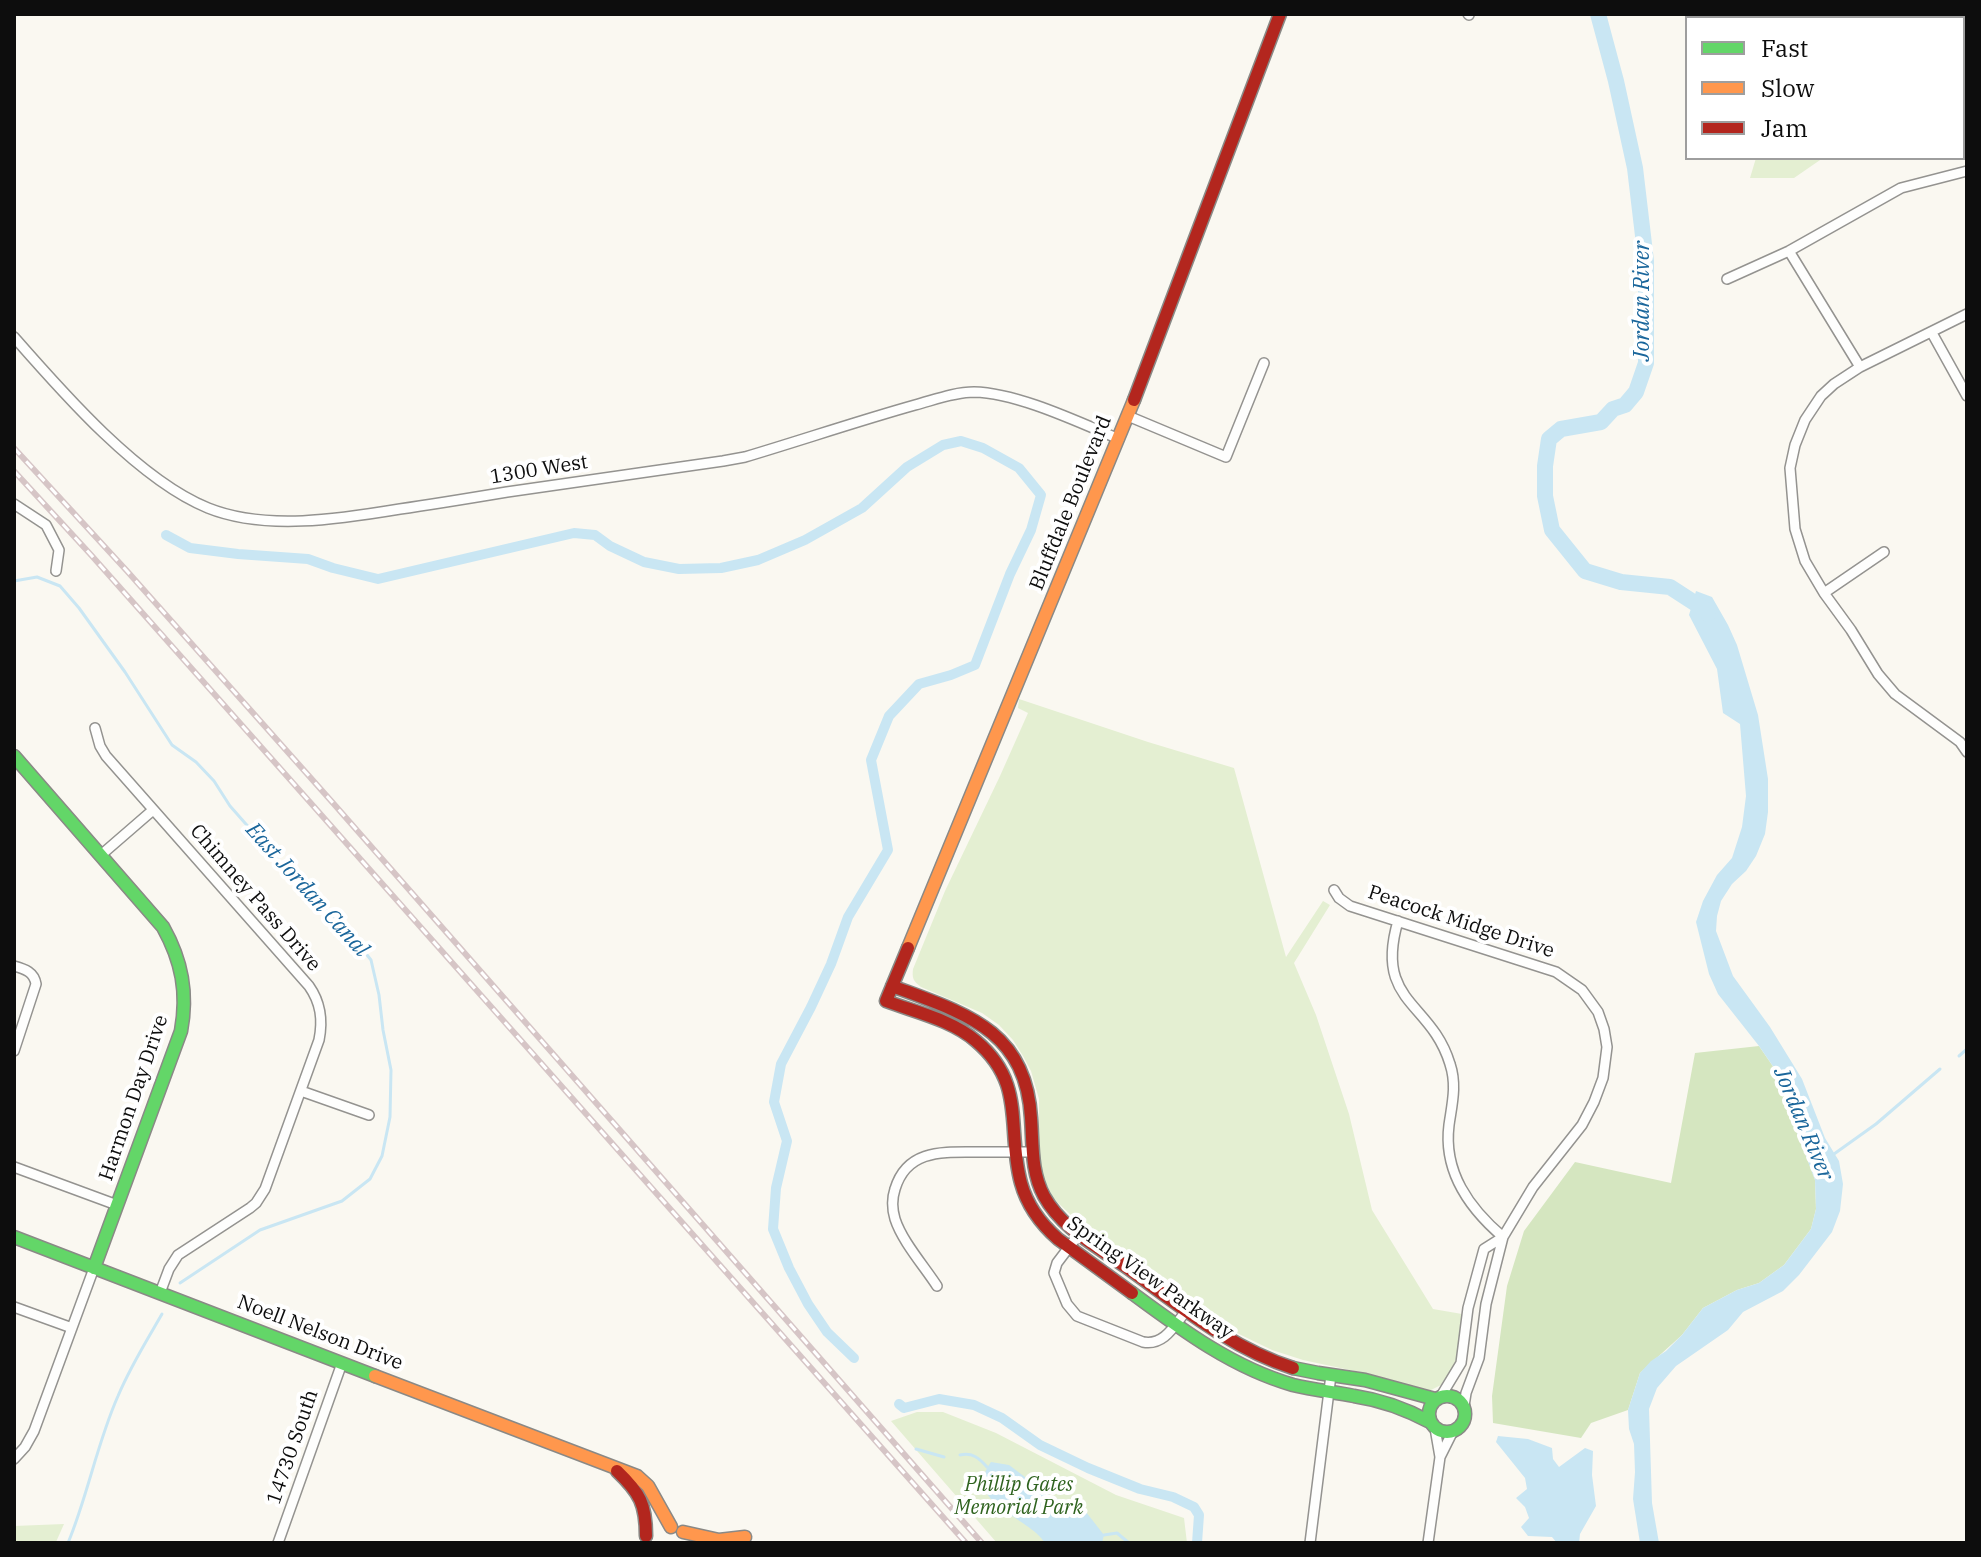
<!DOCTYPE html>
<html>
<head>
<meta charset="utf-8">
<style>
	body { margin:0 }
	#map { position:relative; width:1981px; height:1557px; overflow:hidden; background:#faf8f1; font-family:"IBM Plex Serif",serif }
	canvas { display:block }
	.frame { position:absolute; inset:0; border:16px solid #0d0d0d; pointer-events:none }
	.legend { position:absolute; left:1685px; top:16px; width:280px; height:144px; box-sizing:border-box; background:#fff; border:2px solid #9e9e9e; margin:0; padding:10px 14px; list-style:none; font-size:24px; color:#0d0d0d }
	.legend li { display:flex; align-items:center; gap:16px; height:40px }
	.legend b { width:40px; border:2px solid #9e9e9e }
</style>
</head>
<body>
<div id="map">
<canvas width="1981" height="1557"></canvas>
<div class="frame"></div>
<ul class="legend">
<li><b style="height:10px;background:#63d668"></b>Fast</li>
<li><b style="height:10px;background:#ff974d"></b>Slow</li>
<li><b style="height:10px;background:#b3261e"></b>Jam</li>
</ul>
</div>
<script>
const ctx = document.querySelector('canvas').getContext('2d');
ctx.lineJoin = 'round';
function paint(path, color) { ctx.fillStyle = color; ctx.fill(path, 'evenodd'); }
function trace(path, color, width, dash) { ctx.strokeStyle = color; ctx.lineWidth = width; ctx.lineCap = dash ? 'butt' : 'round'; ctx.setLineDash(dash || []); ctx.stroke(path); }
function drawText(font, color, halo, rows, align = 'center') {
  ctx.font = font + ' "IBM Plex Serif",serif'; ctx.lineWidth = 8; ctx.setLineDash([]); ctx.textBaseline = 'middle'; ctx.strokeStyle = halo; ctx.fillStyle = color; for (const [text, x, y, turn = 0] of rows) {
    ctx.save(); ctx.translate(x, y); ctx.rotate((+turn || 0) * Math.PI / 180); ctx.textAlign = isNaN(turn) ? turn : align; if (halo) ctx.strokeText(text, 0, 0); ctx.fillText(text, 0, 0); ctx.restore();
  }
}
paint(new Path2D(`
	M1857 14H1967V92L1963 96V18H1859Z
	M1756 158H1823L1794 178H1750Z
	M1019 699 1148 742 1234 768 1286 957 1323 901 1330 905 1294 963 1316 1015 1349 1114 1372 1210 1433 1309 1462 1314 1459 1350 1454 1365 1441 1385 1429 1391 1373 1375 1303 1360 1272 1350 1241 1335 1206 1315 1077 1221 1054 1199 1039 1170V1099L1031 1071 1023 1056 1013 1040 999 1025 982 1013 921 987C913 981 912 978 913 969L945 891 1000 776 1028 713 1018 708Z
	M917 1412H943L996 1433 1116 1495 1184 1518 1187 1543H997L891 1421Z
	M64 1524 56 1542H14V1526Z`), '#e4efd2');
paint(new Path2D(`
	M1759 1046 1781 1078 1791 1116 1815 1180 1816 1209 1811 1229 1784 1265 1759 1283 1737 1290 1703 1308 1682 1335 1640 1373 1628 1410 1591 1423 1581 1438 1493 1423 1492 1396 1507 1286 1524 1231 1575 1162 1671 1183 1695 1053Z`), '#d5e6c0');
paint(new Path2D(`
	M1696 591 1712 597 1728 625 1737 645 1758 715 1768 779V812L1765 834 1756 856 1746 871 1732 884 1721 901 1717 916 1716 931 1733 976 1770 1027 1802 1079 1825 1138 1839 1161 1843 1184 1840 1211 1832 1232 1799 1275 1783 1291 1743 1312 1728 1330 1676 1366 1657 1388 1649 1409 1652 1503 1659 1543H1640L1633 1499 1635 1472 1634 1444 1629 1429 1628 1410 1640 1373 1651 1361 1666 1351 1682 1335 1703 1308 1737 1290 1759 1283 1784 1265 1811 1229 1816 1209 1815 1180 1791 1116 1781 1078 1759 1046 1718 994 1709 974 1696 922 1703 901 1717 875 1732 858 1742 827 1746 796 1740 724 1723 713 1717 669 1689 615Z
	M1498 1436 1528 1439 1552 1448 1553 1459 1559 1467 1585 1448 1593 1451 1592 1475 1596 1506 1580 1534 1579 1543H1557L1552 1537 1528 1536 1521 1527 1529 1518 1525 1507 1516 1498 1527 1489 1525 1478 1496 1442Z
	M991 1462 1009 1465 1049 1495 1086 1512 1104 1535 1102 1543H1045C1030 1517 961 1503 991 1462Z`), '#c9e6f3');
trace(new Path2D(`
	M14 581 37 577 60 586 79 608 125 672 172 745 196 762 214 781 230 806 290 874 349 932 371 960 379 995 383 1030 391 1070 390 1117 382 1156 370 1179 342 1201 260 1230 180 1283
	M1959 1056 1967 1049
	M1834 1154 1876 1124 1940 1069
	M916 1449 944 1457
	M960 1455C972 1452 979 1458 987 1467
	M1104 1535 1117 1533 1129 1543
	M68 1543C88 1495 97 1443 118 1396 130 1367 147 1340 162 1314`), '#c9e6f3', 3);
trace(new Path2D(`
	M166 535 190 548 238 554 308 559 333 568 378 579 574 533 595 535 610 546 644 562 679 569 721 568 758 560 805 540 862 508 907 467 943 445 961 441 983 448 1019 468 1041 495 1031 530 1010 574 975 665 951 675 919 684 889 716 871 760 888 850 848 917 831 964 811 1007 781 1064 774 1102 787 1141 776 1188 773 1229 789 1268 808 1304 827 1332 854 1358
	M899 1404 904 1408 939 1399 974 1405 1002 1418 1040 1445 1088 1468 1140 1489 1173 1497 1194 1507 1199 1515 1197 1543`), '#c9e6f3', 10);
trace(new Path2D(`
	M1598 14 1616 81 1635 168 1646 261V363L1636 392 1625 405 1613 409 1601 422 1561 429 1549 439 1545 466V496L1552 530 1585 571 1621 582 1670 587 1707 611 1708 614`), '#c9e6f3', 16);
const street = new Path2D(`
	M1468 14 1469 15
	M1714 14 1720 17 1729 14
	M1789 251 1860 367
	M1727 279 1789 251 1901 188 1967 171
	M1967 314 1860 367 1834 384 1821 396 1805 420 1795 445 1790 468 1795 529 1805 561 1824 593 1851 630 1878 674 1895 694 1960 742 1967 752
	M1932 333 1967 396
	M14 337C63 393 139 480 208 508 265 531 340 519 400 509 435 504 471 498 507 492 579 481 651 471 723 461L745 457C802 440 858 421 915 405 934 400 954 392 974 392 1018 393 1078 422 1119 439
	M1128 416 1226 457 1264 363
	M14 504 46 525 59 550 56 571
	M1824 593 1884 552
	M95 728 100 746 106 756 309 986C321 1003 323 1020 319 1040L265 1189 256 1203 250 1208 178 1255 169 1269 160 1293
	M101 855 153 810
	M1334 890 1339 898 1350 906 1556 972 1582 990 1598 1012 1604 1029 1607 1047 1603 1078 1594 1102 1582 1125 1533 1187 1503 1237 1486 1304 1479 1358 1466 1393 1464 1406
	M1398 921C1374 1003 1431 1001 1450 1064 1457 1085 1452 1104 1449 1125 1443 1172 1469 1208 1503 1237
	M14 966C25 969 34 972 36 984L14 1051
	M301 1091 369 1115
	M14 1167 117 1205
	M1079 1234 1057 1263 1054 1273 1067 1304 1077 1316 1143 1342C1164 1346 1174 1326 1186 1311
	M937 1286C924 1266 902 1241 895 1219 892 1209 892 1198 895 1189 907 1149 943 1152 977 1152 995 1152 1014 1152 1032 1152
	M14 1307 72 1328
	M1441 1396 1461 1363 1468 1308 1484 1249 1503 1237
	M1435 1428 1440 1457
	M14 1459 25 1447 34 1431 94 1268
	M278 1543 342 1363
	M1310 1543 1331 1375
	M1428 1543 1440 1457 1453 1431`);
const fast = new Path2D(`
	M14 756 163 927C182 961 188 993 181 1031L94 1268
	M14 1237 375 1376
	M1132 1293C1182 1330 1233 1368 1293 1385 1313 1390 1334 1392 1354 1396 1381 1400 1406 1409 1430 1422
	M1293 1368 1318 1373 1365 1380 1435 1399
	M1429 1414a18 18 0 1 1 36 0a18 18 0 1 1-36 0Z`);
const slow = new Path2D(`
	M908 948 1134 400
	M375 1376 637 1476 648 1486 671 1527
	M683 1532 719 1540 745 1537`);
const jam = new Path2D(`
	M1134 400 1280 14
	M908 948 886 1001C915 1012 952 1020 976 1041 1027 1084 1006 1128 1021 1183 1027 1205 1041 1224 1058 1239L1132 1293
	M892 986C964 1013 1026 1029 1031 1118 1033 1145 1031 1172 1044 1196 1062 1229 1097 1246 1126 1267 1179 1305 1230 1348 1293 1368
	M617 1471C640 1493 646 1504 646 1536`);
trace(street, '#949390', 12);
trace(fast, '#8a8986', 15);
trace(slow, '#8a8986', 15);
trace(jam, '#8a8986', 15);
trace(street, '#fefefd', 9);
trace(fast, '#63d668', 12);
trace(slow, '#ff974d', 12);
trace(jam, '#b3261e', 12);
const rail = new Path2D(`
	M14 448 127 571 333 803 982 1543
	M14 471 92 556 966 1543`);
trace(rail, '#d6c5c6', 6);
trace(rail, '#fff', 3, [9]);
drawText('20px', '#0d0d0d', '#fff', [
	["1300 West",539,470,-9],
	["Bluffdale Boulevard",1071,503,-68],
	["Chimney Pass Drive",255,898,49],
	["Peacock Midge Drive",1461,922,18],
	["Harmon Day Drive",134,1098,-71],
	["Spring View Parkway",1150,1278,35],
	["Noell Nelson Drive",320,1333,21],
	["14730 South",293,1447,-71]
]);
drawText('italic 20px', '#2f631f', '#fff', [
	["Phillip Gates",1019,1485],
	["Memorial Park",1019,1508]
]);
drawText('italic 22px', '#1a669b', '#fff', [
	["Jordan River",1643,301,-90],
	["East Jordan Canal",307,890,48],
	["Jordan River",1803,1124,67]
]);
</script>
</body>
</html>
